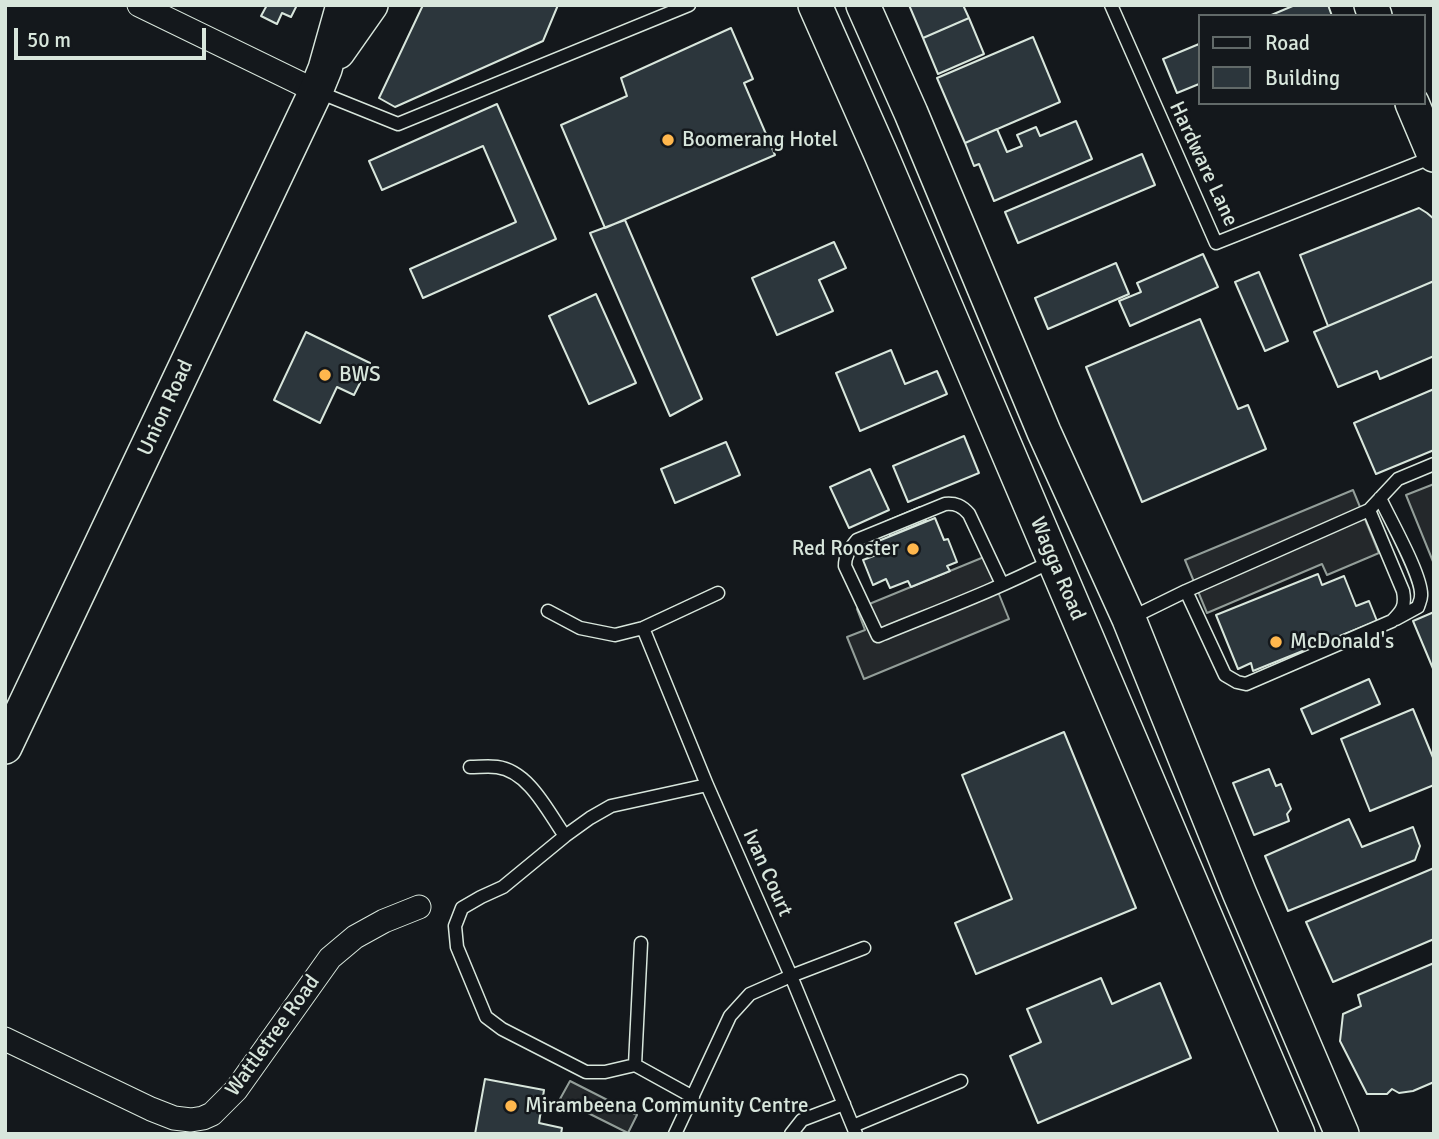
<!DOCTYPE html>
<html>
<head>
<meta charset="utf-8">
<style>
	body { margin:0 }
	#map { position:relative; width:1439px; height:1139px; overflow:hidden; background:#14181c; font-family:Signika,sans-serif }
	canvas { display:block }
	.frame { position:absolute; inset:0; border:7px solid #d8e6dc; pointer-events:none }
	.legend { position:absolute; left:1198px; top:14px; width:228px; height:91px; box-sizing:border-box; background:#14181c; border:2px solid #626a69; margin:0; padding:9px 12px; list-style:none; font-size:21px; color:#d8e6dc }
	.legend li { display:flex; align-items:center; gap:14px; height:35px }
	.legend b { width:35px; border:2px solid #626a69 }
	.scale { position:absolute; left:14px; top:28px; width:192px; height:32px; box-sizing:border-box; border:4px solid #d8e6dc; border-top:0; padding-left:9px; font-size:21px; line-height:24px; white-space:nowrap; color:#d8e6dc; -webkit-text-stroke:5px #14181c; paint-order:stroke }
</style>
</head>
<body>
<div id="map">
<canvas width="1439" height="1139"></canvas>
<div class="frame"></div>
<ul class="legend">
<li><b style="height:9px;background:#14181c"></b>Road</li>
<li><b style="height:19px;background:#2c363c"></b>Building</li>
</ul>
<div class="scale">50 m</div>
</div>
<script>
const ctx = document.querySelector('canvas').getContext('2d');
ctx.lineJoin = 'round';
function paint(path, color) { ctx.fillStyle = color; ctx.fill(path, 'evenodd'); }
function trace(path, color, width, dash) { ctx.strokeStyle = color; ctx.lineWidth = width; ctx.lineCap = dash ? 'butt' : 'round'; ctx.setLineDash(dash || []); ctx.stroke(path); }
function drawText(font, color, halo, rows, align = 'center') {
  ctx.font = font + ' Signika,sans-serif'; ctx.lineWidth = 5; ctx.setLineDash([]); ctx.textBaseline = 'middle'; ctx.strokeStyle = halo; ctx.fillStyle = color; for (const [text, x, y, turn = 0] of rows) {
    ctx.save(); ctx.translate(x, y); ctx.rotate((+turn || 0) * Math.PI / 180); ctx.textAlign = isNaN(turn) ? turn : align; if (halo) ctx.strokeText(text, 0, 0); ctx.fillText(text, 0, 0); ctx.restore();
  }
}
const parking = new Path2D(`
	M1434 484V564L1406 495Z
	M1353 490 1379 553 1327 575 1322 564 1207 613 1185 560Z
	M984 557 1009 619 864 679 847 637 865 630 857 609Z
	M570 1081 637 1115 628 1133 560 1099Z`);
paint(parking, '#24282b');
trace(parking, '#939e99', 2);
const building = new Path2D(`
	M267 5H297L291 17 282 13 277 24 261 16Z
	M423 5H558L543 41 395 107 379 98Z
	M909 5H963L969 18 923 38Z
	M1295 5H1328L1332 16H1269Z
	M969 18 984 54 938 74 923 38Z
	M731 28 753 79 744 83 775 155 605 228 561 125 627 96 621 78Z
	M1033 37 1060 102 965 143 937 78Z
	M1199 44V84L1177 93 1163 59Z
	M497 104 556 239 423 298 410 269 516 222 483 146 382 190 369 161Z
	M1076 121 1092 159 994 201 979 164 974 166 965 143 997 129 1007 152 1022 146 1017 135 1036 127 1040 136Z
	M1142 154 1155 185 1018 243 1005 212Z
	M1419 208 1427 213 1434 219V281L1328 326 1300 255Z
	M625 220 702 399 670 416 590 233Z
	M834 242 846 268 819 280 833 311 777 335 752 278Z
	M1203 254 1218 287 1130 326 1119 301 1141 292 1137 283Z
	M1116 263 1129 294 1048 329 1035 298Z
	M1259 272 1288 341 1265 351 1235 282Z
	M1434 281V356L1380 379 1377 371 1338 387 1314 332Z
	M596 294 636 383 589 404 549 316Z
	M1200 319 1238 409 1248 405 1266 449 1142 502 1086 367Z
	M306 332 370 363 354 395 337 387 320 423 274 400Z
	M891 350 905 384 937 371 947 394 860 431 836 373Z
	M1434 389V450L1376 474 1354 423Z
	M964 436 979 473 908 502 893 466Z
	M726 442 740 475 675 503 661 469Z
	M870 469 889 510 849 528 830 487Z
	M920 507 926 521 890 536 885 522Z
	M935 518 944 540 948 539 957 562 947 566 950 571 911 587 908 581 890 588 886 579 873 585 863 560 876 555 871 544Z
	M1318 574 1322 585 1344 576 1356 606 1369 601 1377 621 1253 671 1251 663 1238 669 1216 615Z
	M1434 612V671L1413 621Z
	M1369 679 1380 704 1312 734 1301 709Z
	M1413 709 1434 760V785L1370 811 1341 739Z
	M1064 732 1136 908 976 974 955 923 1012 899 962 775Z
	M1269 769 1276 786 1281 784 1291 809 1287 814 1289 821 1254 835 1233 783Z
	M1349 819 1362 847 1413 827 1420 846 1415 860 1288 911 1265 856Z
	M1434 868V939L1333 982 1306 922Z
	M1434 963V1082L1413 1091 1399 1093 1392 1089 1387 1094H1367L1340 1041 1343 1014 1361 1006 1358 995Z
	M1101 978 1112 1004 1160 983 1191 1058 1038 1123 1010 1056 1041 1042 1027 1009Z
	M485 1079 544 1090 539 1123 562 1128 561 1134H475Z`);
paint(building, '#2c363c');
trace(building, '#d8e6dc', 2);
const lane = new Path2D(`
	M1111 5 1216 243 1433 157
	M316 91 398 124 689 5
	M1380 498C1389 518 1423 577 1421 596 1421 600 1419 603 1418 607L1396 619
	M1002 584 969 514C962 506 956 503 945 504L857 540C850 549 845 555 845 566L878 636C936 612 996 590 1052 561
	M1186 591 1225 675 1237 682 1246 684 1392 621C1402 611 1406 606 1403 591L1369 510
	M548 611 580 628 615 635 643 628 718 593
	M1131 618 1186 591 1369 510 1398 479 1434 464
	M643 628 707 785 791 976 856 1134
	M470 767C479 767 489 766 497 767 529 771 548 812 565 836
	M635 1065 641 943
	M693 1097 635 1065 605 1072H586L502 1029 486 1017 457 947 455 926 462 908 481 897 503 887 565 836 590 818 611 806 707 785
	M853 1126 961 1081
	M675 1134 730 1016 750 994 791 976 864 948
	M791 1134 802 1120 844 1104`);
const street = new Path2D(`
	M139 5 316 91
	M5 1039 151 1109 174 1118 191 1120 203 1118 212 1114 236 1090 330 958 355 937 384 921 419 907`);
const secondary = new Path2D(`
	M815 5 880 152 1298 1134
	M863 5 911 113 1044 432 1129 619 1239 892 1342 1134
	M1371 5 1375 16
	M338 52 371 5
	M1412 103 1434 155
	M5 747 316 91 325 69 343 5`);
trace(lane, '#d8e6dc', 15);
trace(street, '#d8e6dc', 25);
trace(secondary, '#d8e6dc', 36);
trace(lane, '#14181c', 12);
trace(street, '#14181c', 23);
trace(secondary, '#14181c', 33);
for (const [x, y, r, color] of [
	[668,140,7,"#ffb74d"],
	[325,375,7,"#ffb74d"],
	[913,549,7,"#ffb74d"],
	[1276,642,7,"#ffb74d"],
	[511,1106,7,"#ffb74d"]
]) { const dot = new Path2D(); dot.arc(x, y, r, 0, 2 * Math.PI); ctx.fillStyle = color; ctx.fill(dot); trace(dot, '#14181c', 2.5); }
drawText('21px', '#d8e6dc', '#14181c', [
	["Boomerang Hotel",682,140],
	["BWS",339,375],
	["Red Rooster",899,549,"right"],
	["McDonald's",1290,642],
	["Mirambeena Community Centre",525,1106]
], 'left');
drawText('21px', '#d8e6dc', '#14181c', [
	["Hardware Lane",1203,164,65],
	["Union Road",166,408,-65],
	["Wagga Road",1057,569,67],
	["Ivan Court",767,873,66],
	["Wattletree Road",273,1036,-54]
]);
</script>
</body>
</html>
